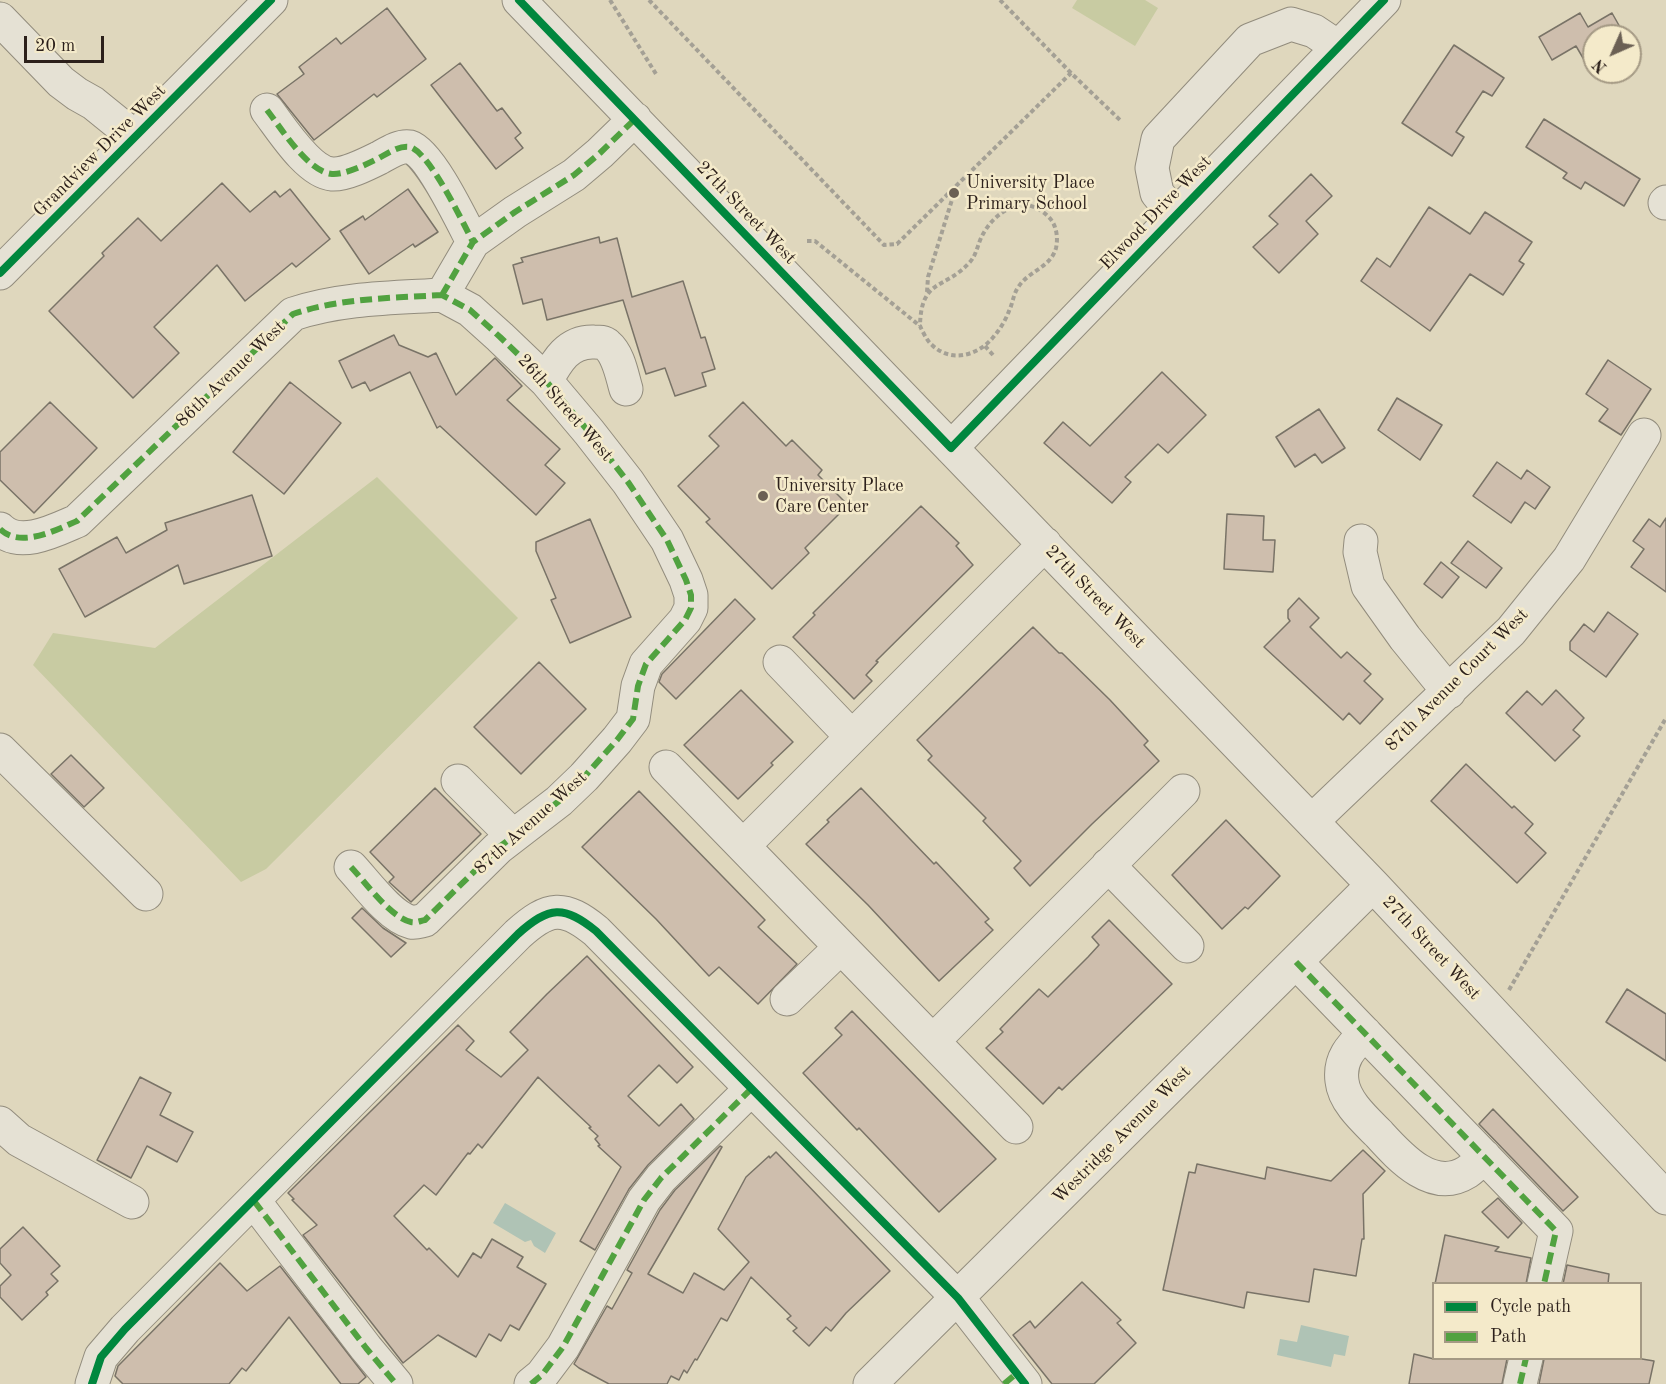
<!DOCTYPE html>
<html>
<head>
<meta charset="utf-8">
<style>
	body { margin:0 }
	#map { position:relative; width:1666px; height:1384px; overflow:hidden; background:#dfd7bd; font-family:"Old Standard TT",serif }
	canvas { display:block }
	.legend { position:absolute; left:1432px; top:1282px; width:210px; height:78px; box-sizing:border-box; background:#f4eaca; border:2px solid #a49984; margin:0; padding:8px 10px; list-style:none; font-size:18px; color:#2c201b }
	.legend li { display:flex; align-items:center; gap:12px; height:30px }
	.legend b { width:30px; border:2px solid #a49984 }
	.north { position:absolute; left:1582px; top:24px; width:60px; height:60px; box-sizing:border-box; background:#f4eaca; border:2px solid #a49984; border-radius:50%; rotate:225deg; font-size:16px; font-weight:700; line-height:24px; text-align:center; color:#2c201b }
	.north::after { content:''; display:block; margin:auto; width:21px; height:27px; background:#6b6054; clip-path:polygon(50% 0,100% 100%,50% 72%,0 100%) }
	.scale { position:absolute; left:24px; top:36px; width:80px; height:27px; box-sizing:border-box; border:3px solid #2c201b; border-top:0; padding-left:8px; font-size:18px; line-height:21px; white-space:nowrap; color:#2c201b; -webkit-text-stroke:4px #f4eaca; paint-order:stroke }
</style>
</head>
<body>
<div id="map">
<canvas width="1666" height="1384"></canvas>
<ul class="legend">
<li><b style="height:8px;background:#00873e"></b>Cycle path</li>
<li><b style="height:8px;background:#51a240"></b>Path</li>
</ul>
<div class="north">N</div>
<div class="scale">20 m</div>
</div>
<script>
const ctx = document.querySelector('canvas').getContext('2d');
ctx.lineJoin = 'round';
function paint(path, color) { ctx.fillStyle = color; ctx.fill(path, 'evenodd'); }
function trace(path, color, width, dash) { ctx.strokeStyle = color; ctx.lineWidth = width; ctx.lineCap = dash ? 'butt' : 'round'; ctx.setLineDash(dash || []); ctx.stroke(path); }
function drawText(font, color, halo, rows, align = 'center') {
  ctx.font = font + ' "Old Standard TT",serif'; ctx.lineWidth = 5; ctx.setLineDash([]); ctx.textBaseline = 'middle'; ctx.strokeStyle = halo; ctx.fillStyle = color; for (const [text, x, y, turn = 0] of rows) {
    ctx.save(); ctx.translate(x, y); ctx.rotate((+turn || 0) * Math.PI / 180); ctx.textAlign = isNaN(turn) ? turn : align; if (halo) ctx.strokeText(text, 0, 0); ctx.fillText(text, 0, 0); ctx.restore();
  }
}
paint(new Path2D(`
	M1077 0H1145L1158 8 1135 46 1072 8Z
	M377 477 518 618 266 869 241 882 33 665 53 633 155 648Z`), '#c8cba2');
paint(new Path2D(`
	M505 1203 556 1233 545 1253 534 1246 531 1240 525 1242 493 1223Z
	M1301 1325 1349 1336 1345 1356 1334 1354 1331 1367 1277 1355 1280 1339 1297 1342Z`), '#afc3b5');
const building = new Path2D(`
	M387 8 426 59 377 97 374 94 314 140 277 94 304 74 299 67 336 38 341 44Z
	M1580 13 1588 27 1612 13 1625 36H1594V68L1590 70 1576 46 1552 60 1539 37Z
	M1454 45 1504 78 1492 96 1483 91 1456 132 1464 137 1452 156 1402 123Z
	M460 63 497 111 502 108 521 133 515 138 523 148 496 169 431 85Z
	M1544 119 1640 179 1624 206 1585 182 1581 189 1563 178 1567 173 1526 147Z
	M1311 174 1332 196 1306 221 1318 234 1279 273 1253 247 1278 224 1269 216Z
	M222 183 250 212 275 191 280 197 290 189 330 239 296 267 292 263 245 301 217 265 154 327 179 353 133 398 49 311 104 256 102 253 138 218 161 241Z
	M408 189 438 232 415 247 413 244 369 274 340 231 363 216 365 220Z
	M1429 207 1470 234 1485 212 1532 242 1519 261 1524 264 1503 295 1470 274 1430 331 1361 281 1377 258 1390 267Z
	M599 237 600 243 617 238 632 297 683 281 701 338 705 337 715 369 702 373 706 386 675 396 665 368 646 374 623 300 547 320 542 299 523 304 513 265 523 262 521 258Z
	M394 335 399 345 428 357 436 353 456 395 495 358 522 386 507 400 560 449 545 465 565 483 536 515 440 426 437 428 410 372 370 391 365 382 352 388 339 361Z
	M1608 360 1651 389 1621 435 1599 421 1608 409 1586 394Z
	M1162 372 1206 415 1168 453 1158 444 1125 477 1131 482 1112 503 1044 443 1063 422 1090 446Z
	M290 382 341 423 284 494 233 452Z
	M1397 398 1442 425 1420 460 1378 430Z
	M50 402 97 448 34 513 0 480V452Z
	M743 402 786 446 792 440 822 470 818 475 848 505 805 548 809 553 772 589 706 522 710 519 678 486 719 446 709 436Z
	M1319 409 1345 448 1322 463 1315 454 1295 467 1276 437Z
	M1497 462 1521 479 1527 470 1550 487 1535 509 1525 502 1511 523 1473 496Z
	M252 495 272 556 184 584 178 565 85 617 59 569 117 537 126 553 167 530 165 523Z
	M921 506 959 543 956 546 973 565 876 661 878 662 866 675 872 681 854 699 793 637 815 615 813 613Z
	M1227 514 1264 516 1263 540H1275L1273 572 1224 569Z
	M1666 518V592L1631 567 1644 549 1633 541 1649 519 1660 527Z
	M590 519 631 617 570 643 551 600 556 598 536 551V542Z
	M1468 541 1502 568 1486 588 1451 563Z
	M1441 562 1459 577 1442 598 1424 584Z
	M1299 598 1319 618 1310 627 1341 658 1347 652 1371 674 1364 681 1383 699 1360 724 1349 713 1343 720 1264 647 1290 621 1288 618V610Z
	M735 599 755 619 676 699 659 682 662 674Z
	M1608 612 1638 634 1606 677 1570 650V642L1584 624 1594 632Z
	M1033 627 1059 653H1062L1110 700 1148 741 1144 745 1159 761 1092 824 1030 886 1014 868 1021 861 983 821 986 818 928 760 932 756 917 740Z
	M539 662 586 709 521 774 474 727Z
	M741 690 793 742 771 763 773 765 738 799 684 745Z
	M1556 690 1584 718 1573 730 1580 736 1555 761 1506 713 1527 691 1542 705Z
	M71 755 104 788 84 807 51 774Z
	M1466 764 1512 808 1514 806 1533 824 1525 833 1546 853 1517 883 1431 801Z
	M435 788 481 834 411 902 389 882 394 877 370 852Z
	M861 788 934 864 936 862 989 919 985 922 993 930 939 981 868 905 806 844 829 822 827 820Z
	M639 791 765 920 758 927 797 964 758 1004 719 967 709 976 656 919 582 847Z
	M1226 820 1280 876 1248 909 1245 907 1222 929 1172 875Z
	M362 908 383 928 406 943 391 957 352 918Z
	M1109 920 1172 984 1062 1090 1059 1087 1043 1104 986 1048 1003 1032 1000 1029 1039 989 1048 997 1088 957 1099 945 1092 937Z
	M587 956 693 1067 677 1083 659 1065 628 1096 659 1126 681 1104 694 1119 648 1165 629 1189 595 1250 580 1241 621 1167 598 1146 600 1145 595 1139 598 1136 589 1128 591 1127 538 1077 482 1148 478 1144 470 1154 468 1153 436 1195 424 1185 394 1216 427 1250 429 1248 458 1277 473 1253 481 1258 492 1239 523 1257 517 1267 546 1284 519 1330 510 1325 501 1341 489 1334 476 1357 438 1335 403 1363 303 1235 317 1225 292 1200 294 1199 288 1193 458 1025 474 1041 466 1050 501 1077 528 1050 510 1032 547 994Z
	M1627 989 1666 1014V1061L1606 1022Z
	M852 1011 996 1159 939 1212 859 1128 857 1130 803 1073 842 1035 835 1028Z
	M140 1077 171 1093 160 1115 193 1132 177 1162 147 1146 131 1178 97 1160Z
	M1493 1109 1578 1197 1563 1211 1479 1124Z
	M720 1146 722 1147 648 1274 683 1293 694 1273 724 1290 749 1262 718 1229 746 1177 769 1156 770 1158 776 1152 890 1271 846 1313 831 1331 826 1327 809 1346 793 1331 797 1328 787 1319 791 1316 751 1277 727 1321 721 1318 697 1360 695 1359 687 1373 684 1370 679 1380 671 1376 667 1384H609L579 1368 574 1364 607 1306 612 1309 632 1273 627 1270 660 1210 675 1190Z
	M1363 1150 1385 1171 1363 1194 1364 1239H1362L1356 1276 1314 1269 1309 1302 1247 1292 1244 1308 1163 1290 1189 1172 1195 1173 1197 1164 1265 1179 1267 1167 1331 1181Z
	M1498 1198 1522 1223 1508 1238 1482 1212Z
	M23 1227 60 1266 51 1274 58 1281 46 1292 48 1295 22 1320 0 1297V1286L11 1275 0 1263V1249Z
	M1445 1235 1499 1247 1495 1251 1531 1258 1526 1284H1435Z
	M220 1263 247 1291 280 1266 366 1377 358 1384H341L289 1317 246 1371 242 1368 229 1384H123L115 1376 118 1366Z
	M1567 1265 1609 1274 1608 1284H1563Z
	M1082 1282 1121 1320 1117 1323 1136 1343 1094 1384H1052L1013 1335 1030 1321 1035 1328Z
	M1414 1354 1434 1359H1507L1502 1384H1409Z
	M1544 1359H1642L1654 1361 1649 1384H1539Z`);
paint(building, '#cebead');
trace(building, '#797367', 1.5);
const minor = new Path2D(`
	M519 0 1373 885 1666 1198
	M0 19 61 82 77 94 93 103 135 137
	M267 110C281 128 308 172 332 174 345 175 367 164 379 158 388 153 400 145 410 147 430 153 463 223 473 242
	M1665 203 1666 202
	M1175 215 1157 193 1152 168 1158 139 1250 40 1291 24 1314 31 1338 47
	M0 273 271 0
	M442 295 473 242 515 212 574 175 600 153 635 119
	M546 381C557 361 568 341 594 342 599 342 604 342 607 345 619 355 622 376 626 389
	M951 448 1384 0
	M0 529C20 549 56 530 77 521L293 314C341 298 392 298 442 295
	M1361 541 1360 552 1368 586 1405 638 1449 692
	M780 662 852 737
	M0 750 146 894
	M666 767 1016 1127
	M458 781 513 836
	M1312 821 1511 631 1569 559 1644 435
	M743 846 1045 544
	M1108 865 1187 946
	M351 867C366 883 390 917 411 922 416 923 420 921 425 920L498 848 559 801 584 777 617 740 633 719 638 686 646 664 685 620 691 608V595L686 580 667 540 628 482 589 432 546 381 500 337 470 310 442 295
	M1296 962 1556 1231 1544 1284
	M787 999 841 947
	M1365 1033C1351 1047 1339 1059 1342 1081 1344 1101 1364 1119 1378 1133 1399 1156 1432 1194 1467 1172 1473 1168 1478 1162 1484 1156
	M933 1041 1183 791
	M0 1123 19 1140 132 1202
	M254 1201 366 1348 396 1384
	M92 1384 101 1357 125 1329 518 934C549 906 564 905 596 931L958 1298 1025 1384
	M531 1384 542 1375 563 1347 644 1200 661 1178 751 1089
	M870 1384 1373 885
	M1520 1384 1526 1358`);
trace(minor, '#928c7d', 35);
trace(new Path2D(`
	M610 0 656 74
	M649 0 884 245 897 244 1071 73
	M1000 0 1071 73 1120 120
	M807 241H815L920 326C923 332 927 341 932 345 952 364 980 355 995 335 1001 328 1006 319 1009 311 1013 303 1013 294 1019 286 1029 271 1051 267 1056 248 1058 239 1057 229 1052 221 1046 213 1036 206 1026 205 1005 205 989 221 981 238 977 247 976 256 969 263 944 290 921 278 920 326
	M927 292 928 277 955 190
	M985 346 993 355
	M1509 990 1666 718`), '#a4a095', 4, [4.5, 3]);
trace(minor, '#e5e1d4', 33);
trace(new Path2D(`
	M267 110C281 128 308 172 332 174 345 175 367 164 379 158 388 153 400 145 410 147 430 153 463 223 473 242
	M442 295 473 242 515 212 574 175 600 153 635 119
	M0 529C20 549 56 530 77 521L293 314C341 298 392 298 442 295
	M351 867C366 883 390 917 411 922 416 923 420 921 425 920L498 848 559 801 584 777 617 740 633 719 638 686 646 664 685 620 691 608V595L686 580 667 540 628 482 589 432 546 381 500 337 470 310 442 295
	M1296 962 1556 1231 1544 1284
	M254 1201 366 1348 396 1384
	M531 1384 542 1375 563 1347 644 1200 661 1178 751 1089
	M1004 1384 1017 1373
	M1520 1384 1526 1358`), '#51a240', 6, [12, 6]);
trace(new Path2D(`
	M519 0 951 448 1384 0
	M0 273 271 0
	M92 1384 101 1357 125 1329 518 934C549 906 564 905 596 931L958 1298 1025 1384`), '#00873e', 8);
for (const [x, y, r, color] of [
	[954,193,6,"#6b6054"],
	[763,496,6,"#6b6054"]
]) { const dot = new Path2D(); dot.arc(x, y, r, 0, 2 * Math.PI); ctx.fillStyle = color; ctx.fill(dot); trace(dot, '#f4eaca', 2); }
drawText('18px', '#2c201b', '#f4eaca', [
	["Grandview Drive West",100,151,-45],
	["27th Street West",746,213,46],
	["Elwood Drive West",1156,213,-46],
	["86th Avenue West",231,374,-44],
	["26th Street West",565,408,49],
	["27th Street West",1095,597,46],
	["87th Avenue Court West",1457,680,-45],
	["87th Avenue West",531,823,-42],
	["27th Street West",1431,948,47],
	["Westridge Avenue West",1122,1135,-45]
]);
drawText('18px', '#2c201b', '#f4eaca', [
	["University Place",966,183],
	["Primary School",966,204],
	["University Place",775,486],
	["Care Center",775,507]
], 'left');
</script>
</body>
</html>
